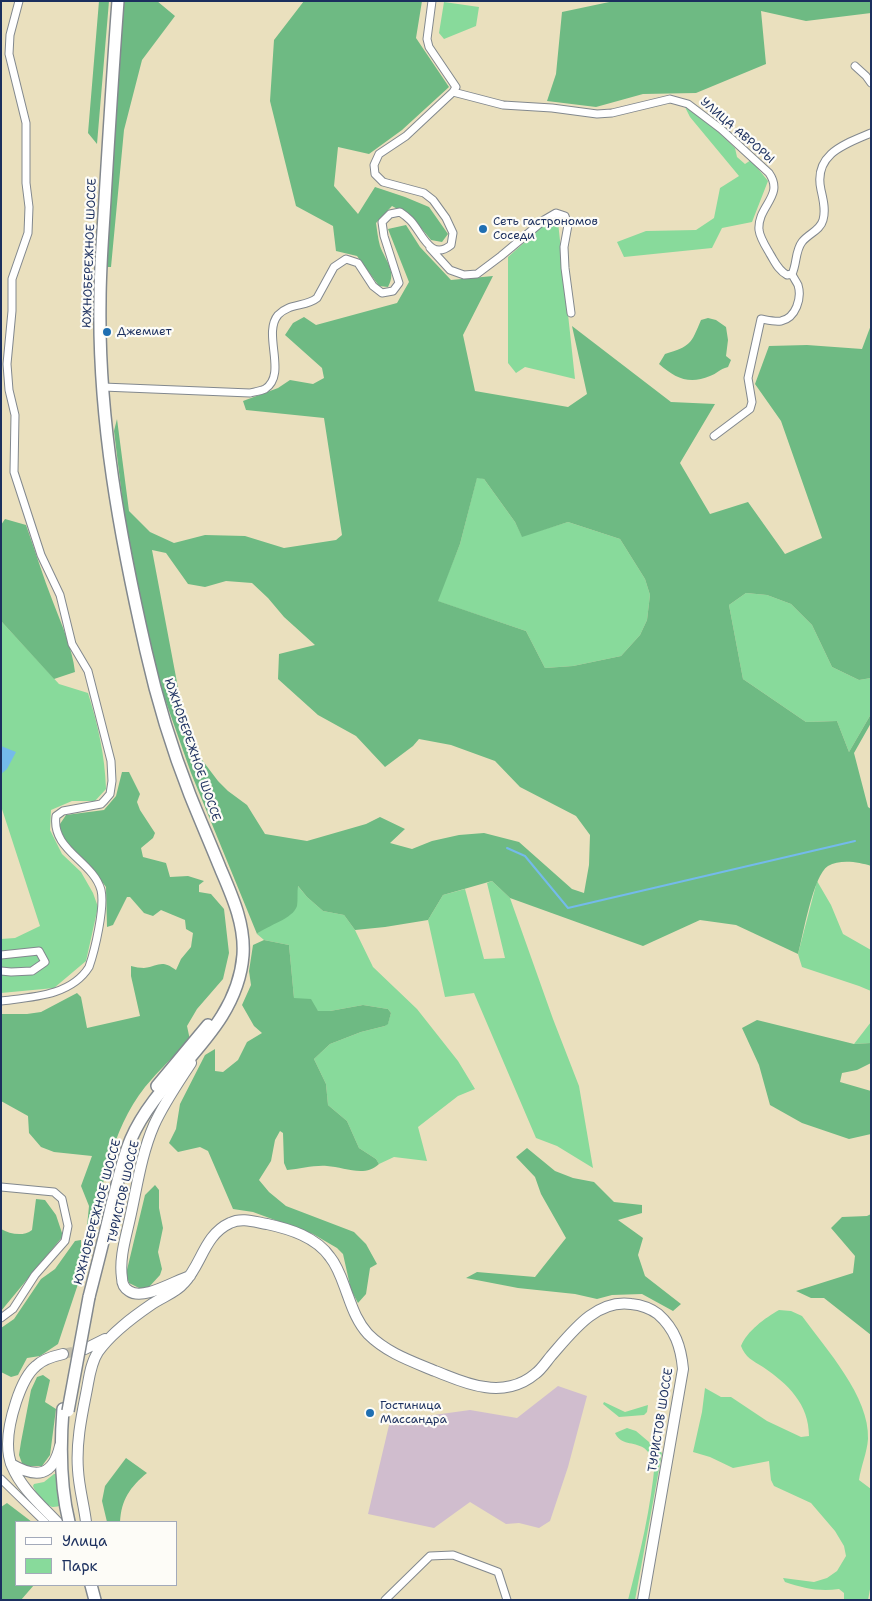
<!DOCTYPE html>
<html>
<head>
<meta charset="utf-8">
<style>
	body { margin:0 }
	#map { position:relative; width:872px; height:1601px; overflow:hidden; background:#eae0be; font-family:"Shantell Sans",sans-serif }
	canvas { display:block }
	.frame { position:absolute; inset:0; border:2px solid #1b2f5e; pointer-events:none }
	.legend { position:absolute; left:15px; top:1521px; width:162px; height:65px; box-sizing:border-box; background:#fdfcf7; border:1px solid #a3aaba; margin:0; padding:6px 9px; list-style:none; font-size:15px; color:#1b2f5e }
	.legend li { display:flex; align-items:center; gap:10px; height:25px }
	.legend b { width:25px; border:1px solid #a3aaba }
</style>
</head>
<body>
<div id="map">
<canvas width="872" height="1601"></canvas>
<div class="frame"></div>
<ul class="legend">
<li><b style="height:6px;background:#fff"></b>Улица</li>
<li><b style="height:14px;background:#88da9b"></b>Парк</li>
</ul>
</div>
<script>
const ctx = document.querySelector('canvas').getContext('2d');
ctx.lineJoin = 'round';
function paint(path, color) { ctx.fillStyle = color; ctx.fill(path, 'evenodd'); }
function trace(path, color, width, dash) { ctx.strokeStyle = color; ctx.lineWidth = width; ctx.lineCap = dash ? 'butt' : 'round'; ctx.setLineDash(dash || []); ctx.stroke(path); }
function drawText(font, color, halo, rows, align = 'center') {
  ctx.font = font + ' "Shantell Sans",sans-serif'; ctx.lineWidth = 4.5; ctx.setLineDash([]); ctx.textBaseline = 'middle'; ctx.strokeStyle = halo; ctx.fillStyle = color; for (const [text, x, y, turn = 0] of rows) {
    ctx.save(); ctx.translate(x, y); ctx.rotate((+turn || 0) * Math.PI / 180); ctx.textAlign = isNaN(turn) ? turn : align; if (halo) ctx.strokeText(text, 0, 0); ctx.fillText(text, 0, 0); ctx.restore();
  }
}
paint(new Path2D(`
	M558 1386 587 1396 568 1467 550 1521 539 1528 519 1523 506 1524 470 1502 434 1528 368 1514 390 1421 470 1410 517 1418Z`), '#d0bdce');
paint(new Path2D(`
	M444 2 479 7 476 26 444 39 439 33Z
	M685 107 693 108 735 148 737 157 745 164 751 160 768 181 752 222 722 228 712 248 624 257 617 242 646 231 696 230 714 218 720 188 739 176 690 117Z
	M558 222 575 379 525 367 516 373 508 363V257L545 224Z
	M477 477 484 479 515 522 522 536 568 522 620 539 645 579 650 595 647 620 640 635 621 656 573 666 545 668 526 631 437 601 460 544Z
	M746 593 767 595 791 604 812 625 832 667 859 680 871 678V714L849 752 837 721 806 722 743 679 729 605Z
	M1 621 59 684 88 693C98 725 105 756 106 789L95 801H72L51 810 50 830 62 854 81 872 93 893 98 907 86 961 54 988 1 993V939L15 938 40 926 1 806Z
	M492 881 510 898 553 1019 579 1086 593 1168 557 1146 536 1138 474 993 445 997 428 920 443 895 465 889 484 959 505 958 487 883Z
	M817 881 831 905 843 934 871 950V991L859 986 802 967 798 954Z
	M297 885 307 897 323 911 344 915 355 930 373 967 417 1009 458 1061 475 1089 458 1096 418 1127 427 1161 394 1157 379 1164 376 1159 359 1148 347 1121 328 1105 326 1084 314 1059 330 1044 361 1032 385 1026 388 1023 391 1013 388 1009 363 1005 330 1011H318L294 998 289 945 264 940 257 934 265 927 274 923Z
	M871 1022V1043L854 1044Z
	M779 1310 791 1311 802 1316C826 1349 870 1397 868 1439 867 1453 861 1466 859 1480L871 1489V1584L868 1600H844V1593L839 1589C819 1592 803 1588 785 1582L783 1578 814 1582 827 1578 837 1571 846 1556 844 1546 835 1531 811 1503 774 1486 771 1480 769 1461 733 1468 710 1457 693 1452 702 1412 705 1388 721 1397H731L767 1421 801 1437 809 1436C809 1404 788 1384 763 1367 753 1361 745 1357 741 1346 747 1331 765 1318 779 1310Z
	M604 1402 625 1412 648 1405 647 1412 644 1415 619 1417 603 1404Z
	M627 1428 636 1431 662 1453 635 1600H628C640 1554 651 1508 655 1461 652 1457 648 1451 644 1448 633 1441 621 1446 615 1433Z
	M54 1474H56L62 1505C59 1506 56 1507 53 1507 46 1506 35 1492 33 1486L34 1484 44 1482Z`), '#88da9b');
paint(new Path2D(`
	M99 1H109L97 144 88 133Z
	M124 1H157L175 16 142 60 124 130 111 267H106L112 133Z
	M304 1H422L416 38 449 87 402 130 369 154 338 147 334 186 358 214 375 187 405 197 429 207 448 234 442 242 431 240 412 217 392 206 376 223C377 230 378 239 380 246 386 262 397 271 388 287L379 286 357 256 336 251 333 226 296 206 270 101 274 40Z
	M614 1H871V13L806 21 761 11 766 64 696 93 643 94 596 107 547 101 556 74 562 12Z
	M406 225 420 247 451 280 493 276 463 335 475 391 568 407 587 394 572 326 671 402 715 404 680 463 710 514 748 502 785 554 822 538 781 421 755 384 769 346 807 345 862 349 871 325V678L859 680 832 667 812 625 791 604 767 595 746 593 729 605 743 679 806 722 837 721 849 752 871 714V723L854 753 868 807 871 809V866C859 862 840 859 828 866 813 875 803 936 798 954L736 925 700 920 643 946 510 898 492 881 443 895 428 920 385 927 355 930 344 915 323 911 307 897 298 886C297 892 298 900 297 906 293 919 268 925 257 934L191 773 154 668 124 513 114 431 117 419 129 511 150 532 174 543 205 535 245 536 284 548 336 540 342 535 324 418 246 410 243 401 278 388 290 380 313 384 324 378 322 368 285 335 293 323 304 317 316 325 397 303 409 282 388 229ZM477 478 484 479 515 522 522 537 568 522 620 539 645 579 650 595 647 620 640 635 621 656 573 666 545 668 526 631 438 601 460 544ZM152 550 166 553 188 584 205 587 226 581 252 583 268 598 284 617 315 645 279 654 278 679 318 715 356 736 385 767 413 746 419 739 451 745 495 761 520 787 576 816 590 835 589 865 584 893 572 889 519 842 484 833 459 835 432 841 412 849 390 843 405 829 380 817 366 824 307 841 265 834 247 805 228 791 218 781 196 752 179 693Z
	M708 318 716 320 726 327 728 340 726 356 731 360 728 367C719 369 717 374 710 376 689 385 675 378 659 364L665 354C691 346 691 344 701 320Z
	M5 519 26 525C35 550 43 577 53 602 62 626 72 647 75 672L54 679 1 621V525Z
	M122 772H129L140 794 137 802 140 810 155 833 153 838 141 848 143 857 166 863 170 877 188 876 204 881 199 885V892L211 894 224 909 229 953 223 979 197 1009 187 1026 190 1040C175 1055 159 1070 145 1087 110 1131 102 1190 90 1243L85 1247 89 1206 81 1186 92 1156 54 1152 41 1147 29 1133 28 1116 1 1101V1014H27L41 1012 77 993 81 997 87 1028 140 1016 131 976V966C135 967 140 968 144 968 159 966 161 959 176 970L181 959 191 947 193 933 186 929 185 920 161 910 153 916 144 913 130 897H127L113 925 107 927 106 887 94 871 65 842 60 831V824L66 815 104 810 116 796Z
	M264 940 289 945 294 998 311 999 318 1011H330L363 1005 388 1009 391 1013 388 1024 385 1026 361 1032 330 1044 314 1059 326 1084 328 1105 347 1121 359 1148 376 1159 379 1164C365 1178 344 1167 327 1166 314 1165 300 1169 287 1170L284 1163 283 1133 280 1131 275 1140 271 1161 259 1180 269 1192 286 1206 354 1232 366 1244 377 1264 370 1268 366 1294 358 1303 351 1290 343 1254 337 1248 313 1234 253 1212 233 1209 208 1151 200 1147 178 1152 169 1143 176 1129 180 1104 205 1055 215 1049V1071L223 1072 238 1060 247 1042 262 1033 254 1026 242 1005 251 985 249 971 253 945Z
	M757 1020 854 1044 871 1043V1063L857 1070 842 1073 840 1082 871 1091V1134L849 1139 802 1123 770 1105 759 1065 742 1028Z
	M527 1148 555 1171 573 1178 594 1182 614 1202 642 1205V1213L618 1220 643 1238 638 1255 645 1276 681 1304 673 1311 642 1294 612 1295 597 1299 575 1294 518 1288 466 1278 477 1272 535 1277 566 1238 541 1194 535 1177 516 1157Z
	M155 1185 159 1190V1208L163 1228 158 1252 162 1269 160 1275 149 1287 141 1289 129 1283 126 1274 145 1195Z
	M36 1199 45 1200 56 1215 63 1236 1 1311V1229C10 1234 23 1237 32 1230Z
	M871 1214V1335L824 1298H811L796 1291 853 1273 855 1256 831 1228 842 1217 867 1216Z
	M81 1240V1275L58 1344 40 1356 27 1358 18 1375 11 1377 1 1372V1328L14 1319 41 1279 55 1269 75 1241Z
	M43 1375 50 1380 45 1402 56 1409 50 1455 42 1466H23L19 1455 21 1442 31 1390 37 1377Z
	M126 1458 147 1473C130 1487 121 1500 120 1522H107L102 1501 105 1486Z
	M7 1503 32 1522H16V1585H34L21 1600H1V1507Z`), '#6eba83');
paint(new Path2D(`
	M1 746 16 752 7 769 1 774Z`), '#74baeb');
trace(new Path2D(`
	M507 848 525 856 568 908 855 841`), '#74baeb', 2);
trace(new Path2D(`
	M63 1354 85 1349`), '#c1bdab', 10, [10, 5]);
const minor = new Path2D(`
	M855 66 866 76 871 83
	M453 92 503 105 552 108 597 114 612 113 670 99 688 104 721 129 769 173C785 196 757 206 759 230 760 238 766 247 770 254 775 262 778 270 787 275L792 274C797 264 795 251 802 242 809 233 820 231 823 220 826 210 823 199 821 190 813 154 845 144 871 133
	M430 248 450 270 464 275 477 274 501 256 544 220 556 213 565 216 568 225 564 247 565 268 571 313
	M103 387 250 393C254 392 261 391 265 389 288 374 262 334 278 315 289 303 306 307 317 298L334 267 346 259 358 263 373 286 382 293 393 291 399 283 384 236 382 222 390 214 400 212C403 214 407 217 410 220 422 232 430 262 451 245L453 233 446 218 433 200 424 193 383 182 375 174 374 165 379 154 406 136 453 92 456 87 429 47 427 39 432 1
	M714 436 750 409 752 402 748 378 761 319C767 320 775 322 781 321 796 318 802 298 798 285 796 281 793 277 792 274
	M1 955 39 951 45 962 32 971 11 972 1 971
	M1 1001C32 997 71 996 89 967 95 950 105 907 101 890 93 861 51 850 56 816L63 811 101 804 104 801 110 794 112 781 111 761 88 671 72 644 60 595 41 555 14 472 15 415 9 390 7 364 12 311V279L28 233 29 207 26 183V123L9 54 10 35 19 1
	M1 1187 54 1192 62 1199 68 1226 65 1241 35 1275 13 1309 1 1318
	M1 1479 45 1522
	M385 1600 430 1556 453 1555 498 1572 507 1600`);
const secondary = new Path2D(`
	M190 1276C174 1281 143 1301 129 1291 124 1288 122 1283 122 1278 119 1258 126 1237 130 1218 137 1187 141 1155 154 1125 164 1103 178 1083 191 1063
	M85 1349 105 1339
	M11 1464C37 1479 53 1476 60 1446
	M57 1522C41 1505 21 1488 12 1466 9 1459 8 1452 8 1444 8 1423 20 1379 36 1366 43 1359 54 1356 63 1354
	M86 1522C84 1505 79 1488 78 1470 76 1444 81 1419 86 1394 89 1380 90 1364 98 1352 111 1333 133 1317 152 1304 162 1297 176 1293 184 1283 202 1264 204 1235 230 1223 242 1217 255 1222 267 1224 290 1229 316 1237 330 1257 339 1268 343 1283 348 1296 353 1310 358 1323 368 1334 387 1353 411 1361 435 1371 451 1377 467 1385 485 1387 502 1390 521 1386 535 1374 541 1370 546 1362 551 1356 572 1332 596 1299 631 1304 641 1305 650 1308 658 1314 675 1329 681 1347 683 1369L643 1600`);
const trunk = new Path2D(`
	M157 1086 208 1025
	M89 1297C97 1266 105 1235 112 1204 118 1183 122 1160 131 1139 160 1072 237 1033 243 955 245 925 233 898 221 870 211 845 200 820 190 795 172 749 157 700 146 651 120 537 98 419 100 301 100 267 103 233 105 199 109 133 113 67 118 1
	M63 1409C60 1447 60 1485 69 1522
	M91 1585 95 1600`);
trace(minor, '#82888e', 9);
trace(secondary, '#82888e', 12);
trace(trunk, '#82888e', 14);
trace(minor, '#fff', 7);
trace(secondary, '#fff', 10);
trace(trunk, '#fff', 11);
const trunkBridge = new Path2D(`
	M68 1411 89 1297`);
trace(trunkBridge, '#82888e', 14, []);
trace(trunkBridge, '#fff', 11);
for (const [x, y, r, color] of [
	[483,229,5,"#1f6fb2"],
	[107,332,5,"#1f6fb2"],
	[370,1413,5,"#1f6fb2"]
]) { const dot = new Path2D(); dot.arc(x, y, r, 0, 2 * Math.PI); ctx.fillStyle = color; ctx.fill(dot); trace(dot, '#fdfcf7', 2); }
drawText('12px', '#1b2f5e', '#fdfcf7', [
	["УЛИЦА АВРОРЫ",737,131,41],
	["ЮЖНОБЕРЕЖНОЕ ШОССЕ",90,253,-88],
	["ЮЖНОБЕРЕЖНОЕ ШОССЕ",192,750,71],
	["ТУРИСТОВ ШОССЕ",124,1192,-77],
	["ЮЖНОБЕРЕЖНОЕ ШОССЕ",98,1212,-75],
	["ТУРИСТОВ ШОССЕ",661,1420,-81]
]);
drawText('12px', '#1b2f5e', '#fdfcf7', [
	["Сеть гастрономов",493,222],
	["Соседи",493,236],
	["Джемиет",117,332],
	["Гостиница",380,1406],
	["Массандра",380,1420]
], 'left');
</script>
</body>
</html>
